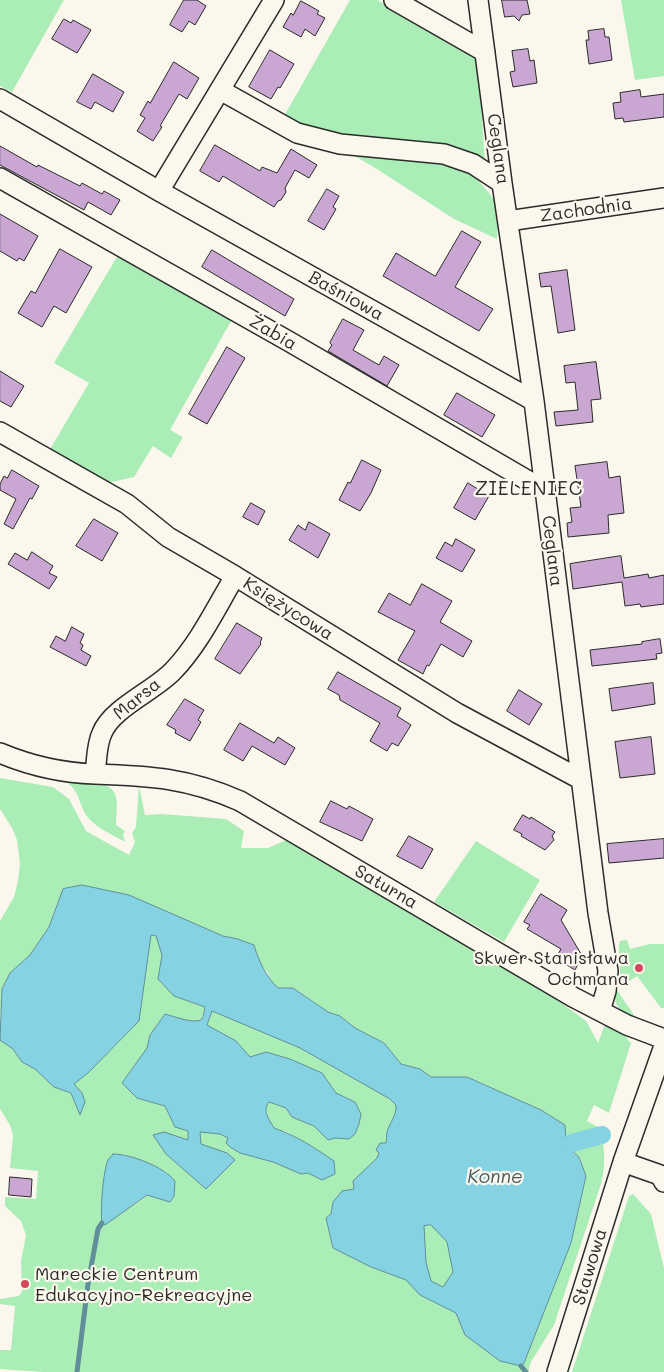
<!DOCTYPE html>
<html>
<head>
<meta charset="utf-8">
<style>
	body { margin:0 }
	canvas { display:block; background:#fbf7ec }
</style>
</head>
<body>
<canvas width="664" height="1372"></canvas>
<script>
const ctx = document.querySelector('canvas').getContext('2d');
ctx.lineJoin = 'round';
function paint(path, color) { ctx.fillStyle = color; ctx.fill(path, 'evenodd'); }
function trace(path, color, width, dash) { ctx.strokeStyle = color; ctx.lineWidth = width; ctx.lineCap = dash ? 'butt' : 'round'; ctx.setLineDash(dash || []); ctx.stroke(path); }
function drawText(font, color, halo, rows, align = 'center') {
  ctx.font = font + ' Mali,sans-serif'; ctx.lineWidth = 4.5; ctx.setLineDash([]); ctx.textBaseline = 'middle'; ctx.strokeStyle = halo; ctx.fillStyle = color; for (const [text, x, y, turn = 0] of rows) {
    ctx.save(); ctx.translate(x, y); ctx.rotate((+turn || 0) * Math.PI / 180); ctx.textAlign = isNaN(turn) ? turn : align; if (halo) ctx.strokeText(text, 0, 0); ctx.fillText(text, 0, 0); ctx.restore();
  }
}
paint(new Path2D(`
	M0 0H64L12 92 0 86Z
	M350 0H377L462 45 478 62 485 162 317 134 283 118Z
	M621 0H664V76L635 80Z
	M346 151 374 153 464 166C474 178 496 195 498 211 499 220 497 230 497 239L454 219 377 169Z
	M118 255 231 321 170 430 183 437 171 458 153 446 134 477 107 483 49 451 89 383 54 363Z
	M0 778 53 787 69 799 86 831 129 855 135 842 132 833 136 827 139 786 145 815 161 814 226 819 244 831 241 848H268L286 840 509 965 586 1021 598 1043 605 1024 628 1033 627 1039 631 1043 609 1113 594 1105 587 1121 600 1128C605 1148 606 1165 601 1184L554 1325 531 1362 528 1372H43L0 1369V1350H11L15 1306 0 1304V1299L19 1296 22 1291 21 1261 26 1235 21 1221 5 1206V1197L36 1199 38 1171 10 1168 13 1135 10 1125 0 1109V1040L13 1049 22 1062 35 1069 54 1087 71 1093 80 1114 82 1093 74 1084 88 1073 139 1021 58 901 49 927 30 955 10 973 2 988 0 1022V921L14 897 18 881 20 864 17 840 12 828 0 809ZM200 926 223 936 238 939 258 961 268 973 272 983 278 988H294L328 1012 340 1016 355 1028 384 1043 401 1064 420 1069 431 1077H467L541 1110 565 1125 566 1141 571 1140 573 1146 569 1148 580 1157 586 1176 571 1243 413 1222 333 1248 326 1218 331 1214 333 1202 378 1175 407 1107 274 1031 210 1007V1018L206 1025 236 1041 250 1057 266 1052 290 1059 322 1073 336 1093 355 1102 348 1138H335L314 1126 292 1117 286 1108 269 1102C262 1112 269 1119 274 1128L290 1133 240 1152 230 1147 227 1130 172 1120 165 1106 195 1022 200 1021 203 1016 205 1006 174 996ZM123 1154 168 1173 170 1202 148 1195 134 1205 101 1221 104 1185 108 1160Z
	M66 782C80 783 112 778 116 797 118 806 116 817 116 825L125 831 123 835 125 842C113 835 94 827 86 815 79 803 79 790 66 782Z
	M476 841 540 880 504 942 434 902Z
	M625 940H627L630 949 650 944H664V1008H661L637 976 622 986 621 984C621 974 617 947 620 941Z
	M615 987 636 1018C617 1010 614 1007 615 987Z
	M633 1194 651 1214 664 1268V1372H572L629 1196Z`), '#abedb6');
const water = new Path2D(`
	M82 885 129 895 223 936 238 939 254 945C258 960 267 978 278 988H293L328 1012 340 1016 355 1028 384 1043 401 1064 420 1069 431 1077H467L541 1110 565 1125 566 1140H571L574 1146 569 1148 579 1157 586 1176 571 1243 524 1363 521 1366 500 1361 465 1335 456 1313 420 1295 406 1280 371 1267 333 1248 326 1218 331 1214 333 1202 342 1191 354 1189 353 1181 377 1158 379 1153 376 1150 380 1143H386C387 1139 386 1136 387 1132 390 1122 397 1115 396 1105L390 1099 300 1048 212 1011 207 1025 236 1041 250 1057 266 1052 290 1059 322 1073 336 1093 355 1102 361 1114 359 1124 355 1134 349 1139 335 1138 328 1140 314 1126 292 1117 286 1108 269 1102C262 1111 269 1119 274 1128 297 1136 315 1148 334 1161L335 1174 322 1180 308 1173 301 1174 273 1162 240 1153 230 1147 226 1143 228 1138 220 1134 200 1132 201 1144 227 1153 235 1160 206 1189 166 1154 153 1135 164 1132 188 1140V1131L175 1127 165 1106 137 1098 122 1083 147 1048 150 1035 165 1014C173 1016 196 1025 202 1019 204 1016 204 1011 205 1007L174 996 158 979 162 955 156 936 151 935 139 1021 88 1073 74 1084 82 1093 85 1102 80 1115 71 1093 54 1087 35 1069 22 1062 13 1049 0 1040 2 989 10 973 30 955 49 927 63 889ZM431 1225 447 1242 453 1272 443 1287 431 1281 426 1262 424 1226Z
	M113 1154C131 1154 164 1167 175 1181L174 1196 170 1202 147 1195 105 1225 102 1223C100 1212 103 1171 108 1160 109 1158 112 1156 113 1154Z`);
paint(water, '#85d2e3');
trace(water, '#618f99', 1);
trace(new Path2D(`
	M521 1366 526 1372
	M77 1372 88 1284 98 1229 102 1223`), '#618f99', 5);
trace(new Path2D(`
	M572 1143 602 1135`), '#85d2e3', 18);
const building = new Path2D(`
	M184 0H197L206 6 195 25 189 21 182 32 170 25Z
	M502 0H527L530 14 522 15 519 21 514 16 505 17Z
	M301 1 319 11 317 14 325 18 315 36 305 29 301 37 283 27 291 13 293 15Z
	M64 19 71 23 73 20 91 30 77 53 52 39Z
	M604 29 605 37H609L612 60 589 64 586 40H589L588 31Z
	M528 49 530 61 534 60 537 83 513 87 510 72 515 71 512 51Z
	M270 50 294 64 280 88 278 87 271 99 249 87Z
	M174 62 199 78 187 99 179 94 160 126 162 127 153 141 137 131 145 118 140 115 148 101 150 103Z
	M93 74 124 92 113 112 95 102 91 109 77 102Z
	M640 90 641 97 664 94V117L624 122 623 118 615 119 613 103 621 102 620 93Z
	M215 145 260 171 262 167 277 173 291 149 317 165 309 178 295 170 285 188 286 192 281 200 278 201 274 207 223 176 219 182 200 171Z
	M0 146 37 167 38 165 80 186 82 183 102 194 104 191 120 200 111 215 88 202 84 210 0 165Z
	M327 189 339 196 333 207 336 209 324 230 308 221Z
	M0 214 38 236 24 261 19 258 17 261 0 251Z
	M462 231 481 242 455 287 493 309 479 331 383 276 396 253 435 276Z
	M60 249 92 267 66 313 54 306 42 327 18 313 31 291 35 293Z
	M212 250 294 299 285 316 202 267Z
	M567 270 575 330 558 333 551 286 541 287 539 274Z
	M343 319 364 330 353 350 379 365 384 356 399 365 387 386 328 351 332 345 330 343Z
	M227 347 245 358 207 424 189 414Z
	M596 362 601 399 591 400 593 422 556 426 554 412 578 410 575 382 566 383 564 366Z
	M0 371 24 386 11 407 0 401Z
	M457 393 495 415 482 437 444 415Z
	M362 460 381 470 371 493 360 511 339 500 348 482 350 483Z
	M607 462 609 478 620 476 624 513 608 515 609 533 568 537 567 523 572 522 570 508 581 507 575 466Z
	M12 470 39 486 32 499 30 498 13 529 4 524 16 499 0 490V484L4 476 7 478Z
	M468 483 489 496 475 520 454 508Z
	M251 503 265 511 258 525 243 517Z
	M94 519 118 533 102 561 76 546Z
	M309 522 330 534 318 558 289 540 298 525 305 530Z
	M456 539 475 550 462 572 436 558 445 542 452 546Z
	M32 552 53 566 49 573 57 577 49 589 8 564 15 553 27 560Z
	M621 556 624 578 648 574 649 578 664 575V604L641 607 640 604 625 606 622 582 573 589 570 564Z
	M422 584 452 601 440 622 472 641 463 657 441 644 429 666 427 665 423 674 398 660 415 631 378 612 389 593 410 605Z
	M237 623 262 638 260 643 261 644 240 674 215 659Z
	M72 627 84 634 80 643 83 645 81 650 91 656 86 666 50 647 56 636 65 641Z
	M660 639 662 653 656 654 657 659 592 666 590 650 642 644V642Z
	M338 672 401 708 397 716 411 725 398 746 392 743 387 751 370 741 380 723 340 700 339 695 328 689Z
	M653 683 655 704 612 711 609 689Z
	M519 690 542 704 529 725 507 711Z
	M185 699 204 710 198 720 201 722 190 741 175 733 176 730 167 725Z
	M240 723 274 743 278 737 295 748 285 765 252 746 243 761 224 750Z
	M651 737 655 774 620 778 615 742Z
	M331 801 347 809 349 806 373 819 362 841 320 822Z
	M523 815 530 819 531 817 555 832 552 836 554 840 545 850 521 836 522 834 514 830Z
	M409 836 433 849 422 869 397 856Z
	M664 839V858L609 863 607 844Z
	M541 894 567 910 561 920 587 964 580 960 575 970 556 958 561 949 527 929 530 925 524 922Z
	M10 1177 32 1179 31 1197 9 1195Z`);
paint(building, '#c9a7d2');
trace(building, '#2b2b2b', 1);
const minor = new Path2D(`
	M394 0 485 52
	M478 0 502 183 534 401 598 913 608 971 606 991 600 1011
	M220 90 297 133 340 144 444 154 473 164 502 183
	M0 99 159 191 534 401
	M0 178 290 342 544 490
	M159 191 274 0
	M508 221 664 198
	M0 432 127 504 168 537 235 576 457 713 580 779
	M0 753C31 766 62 773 95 774 97 761 96 746 102 733 112 708 154 691 173 671 199 644 216 608 235 576
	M95 774C151 776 188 778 240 801L573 997 627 1025 664 1039
	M623 1162 660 1175 664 1182
	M557 1372 623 1162 664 1046`);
trace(minor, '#2b2b2b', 22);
trace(minor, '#fbf7ec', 19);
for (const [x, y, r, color] of [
	[639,968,5,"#d1495b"],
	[25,1284,5,"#d1495b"]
]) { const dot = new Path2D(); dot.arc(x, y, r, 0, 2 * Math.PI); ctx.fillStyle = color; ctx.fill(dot); trace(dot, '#fbf7ec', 2); }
drawText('18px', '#2b2b2b', '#fbf7ec', [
	["Ceglana",498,149,82],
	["Zachodnia",586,210,-8],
	["Baśniowa",346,296,29],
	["Żabia",273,333,30],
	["Ceglana",552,551,83],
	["Księżycowa",288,609,32],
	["Marsa",137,699,-39],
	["Saturna",386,887,30],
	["Stawowa",590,1267,-73]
]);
drawText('18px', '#2b2b2b', '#fbf7ec', [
	["Skwer Stanisława",629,958],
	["Ochmana",629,979],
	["Mareckie Centrum",35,1274,"left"],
	["Edukacyjno-Rekreacyjne",35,1295,"left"]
], 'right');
ctx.letterSpacing = '1px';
drawText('19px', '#2b2b2b', '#fbf7ec', [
	["ZIELENIEC",529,489]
]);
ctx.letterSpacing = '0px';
drawText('italic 19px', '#465d62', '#fbf7ec', [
	["Konne",495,1177]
]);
</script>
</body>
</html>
